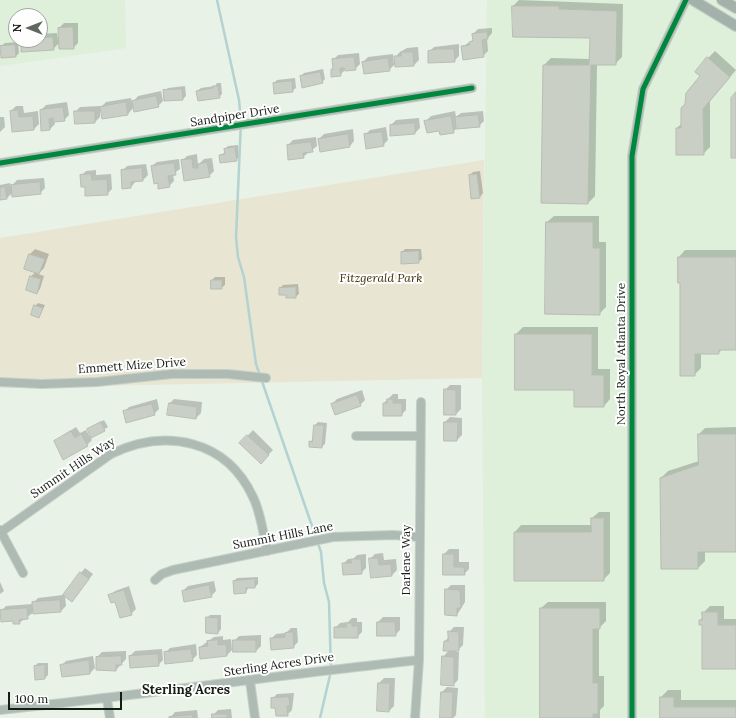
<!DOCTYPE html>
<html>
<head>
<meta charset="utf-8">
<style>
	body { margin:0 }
	#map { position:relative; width:736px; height:718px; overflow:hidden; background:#e8f2e7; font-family:Lora,serif }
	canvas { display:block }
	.north { position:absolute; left:8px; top:8px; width:40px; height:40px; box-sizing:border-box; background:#fefefe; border:1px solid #a1a4a1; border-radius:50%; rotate:270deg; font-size:11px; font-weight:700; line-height:16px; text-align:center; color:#161d15 }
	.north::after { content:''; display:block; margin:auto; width:14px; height:18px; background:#60685e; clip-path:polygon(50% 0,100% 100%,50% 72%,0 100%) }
	.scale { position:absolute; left:8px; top:692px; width:114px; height:18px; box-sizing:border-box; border:2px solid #161d15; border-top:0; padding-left:5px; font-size:12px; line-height:14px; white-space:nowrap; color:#161d15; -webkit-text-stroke:3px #fefefe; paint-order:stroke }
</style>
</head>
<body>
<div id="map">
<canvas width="736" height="718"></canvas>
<div class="north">N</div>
<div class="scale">100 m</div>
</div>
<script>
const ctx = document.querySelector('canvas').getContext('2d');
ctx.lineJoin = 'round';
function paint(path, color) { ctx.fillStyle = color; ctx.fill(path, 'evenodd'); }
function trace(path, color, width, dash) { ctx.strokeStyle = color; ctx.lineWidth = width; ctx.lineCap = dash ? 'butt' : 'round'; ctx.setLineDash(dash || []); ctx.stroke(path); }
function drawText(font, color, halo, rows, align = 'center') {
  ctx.font = font + ' Lora,serif'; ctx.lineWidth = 4; ctx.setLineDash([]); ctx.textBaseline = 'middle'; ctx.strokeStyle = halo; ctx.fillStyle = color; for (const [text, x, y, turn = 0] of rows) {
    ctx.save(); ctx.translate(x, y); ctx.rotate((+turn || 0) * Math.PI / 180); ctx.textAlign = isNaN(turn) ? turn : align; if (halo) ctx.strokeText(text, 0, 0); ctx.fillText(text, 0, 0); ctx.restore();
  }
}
paint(new Path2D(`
	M0 0H125L126 48 0 66ZM16 16H40V40H16Z
	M487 0H736V718H485L482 378Z`), '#deefda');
paint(new Path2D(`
	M484 160 482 378 0 388V238Z`), '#e8e5d3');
paint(new Path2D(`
	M519 0 623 4 622 57 615 64H597L595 196 588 203 544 65 551 58 590 59 591 37 513 6Z
	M64 23H78V43L73 48 60 42 53 49 40 40V34L57 33 58 40H60L59 28Z
	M492 28V33L487 39 488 51 483 56 462 47 474 39 473 34 478 29Z
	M18 42 19 53 16 56 1 46 5 43Z
	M459 44V56L454 61 429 52 434 47Z
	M418 47 419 60 414 65 395 64 389 70 363 62 368 57 393 54 394 64 395 63V57L400 52 407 48Z
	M715 51 736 70 710 101V147L703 154 677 128 682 123 686 104 702 76 708 58Z
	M359 53 360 64 355 69 345 70 340 75 332 70 334 68 333 60 338 55Z
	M323 69 325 79 322 82 301 76 304 73Z
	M295 78 296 88 292 91 274 83 277 80Z
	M217 83H221L222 94 219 97 197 91 201 88 215 86Z
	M185 86 186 96 183 99 165 91 168 88Z
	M161 91 163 101 158 106 134 107 128 114 101 107 106 102 131 98 132 103 138 96Z
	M67 102 69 115 64 120 54 121 55 124 50 129 41 110 46 105Z
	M16 106H23L24 113 38 111 39 124 34 129 11 111Z
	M100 106V117L95 122 75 112 80 107Z
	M455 111 456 117 461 113 483 111 484 121 479 126 457 128 453 132 440 130 426 121 431 116Z
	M0 117H4L5 127 0 132Z
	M419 118 420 128 415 133 391 134V125L396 120Z
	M386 127 388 140 383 145 365 135 370 130Z
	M353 129 354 141 350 146 319 139 324 134Z
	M316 137 317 146 303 157 288 145 293 140Z
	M238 145 239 157 236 160 220 155 226 152 225 149 228 146Z
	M197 154 198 165 204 159 212 158 214 171 209 176 185 180 182 161 187 156Z
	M179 159 180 169 173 174 174 181 169 186 159 182 152 166 157 162Z
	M146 164 148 175 143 180 136 181 131 187 123 188 122 171 127 166Z
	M96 170V175L111 174 112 189 107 194 86 186 81 176 86 171Z
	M480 171 483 193 480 197 470 175 473 172Z
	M44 178 45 188 40 193 13 192 7 198 0 200V185L10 183 11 187 17 180Z
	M554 216H599V242H606V307L599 314 547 222Z
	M35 249 49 254 44 268 38 274 44 276 40 289 37 293 31 276 36 272 25 268 30 254Z
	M405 249H421L422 259 418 262 402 252Z
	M685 250H736V349H723L718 353H701V368L694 375 679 257Z
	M215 277H225V285L221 288 212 280Z
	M298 284 299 294 295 297 287 294H280V288L283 285Z
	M38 303 45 305 39 317 35 306Z
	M523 327H598V369H610V399L604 406 575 389 516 334Z
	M450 385H461V409L456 414 445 390Z
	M362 390 365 400 360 405 332 404 337 399Z
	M393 394H398V399H406V410L401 415 384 403Z
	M157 399 159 409 154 414 124 412 129 407Z
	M174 399 202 402 201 413 196 418 169 404Z
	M450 417 462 418V435L457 440H445V422Z
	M104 420 108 427 92 436 88 429Z
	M318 422 327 423 325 444 321 447 310 442 314 438 315 425Z
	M76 427 80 433 86 430 92 440 87 445 55 441Z
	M736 427V551H705V561L698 568 661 478 668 471 699 461V434L705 428Z
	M253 430 273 450 261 462 241 443Z
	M599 512H610V573L603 580 515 532 521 525H592V518Z
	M449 549H459V562H469V569L464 574H444V554Z
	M383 553 384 560 396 559 397 570 392 575 370 559 375 554Z
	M366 554V568L361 573 343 564 348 559H353L357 555Z
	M85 568 93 574 77 595H65L66 606 61 611 34 612 19 623 1 611 6 606 32 604 38 598 63 595Z
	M258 577V584L255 587H249L246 592 234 581 237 578Z
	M214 581 216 591 211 596 183 591 188 586Z
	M0 582 4 591 0 594Z
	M451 585H465V602L457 615 446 590Z
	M129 586 136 609 131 614 110 596 115 591Z
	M548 602H606V621L599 628V676H604V706L600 710V718H540L541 608Z
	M710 606H724V619H736V668L700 620 703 617V613Z
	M210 615H221V629L218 633 207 618Z
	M383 617H400V630L395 635 378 622Z
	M352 618H357V622H362V632L357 637 335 628 340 623 348 622Z
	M454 627H464L463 645 456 652H459L458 680 453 685 443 657 449 650H444L445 641 449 637V632Z
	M291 628H297L298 642 293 647 271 639 276 634 286 633Z
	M261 635V646L256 651 234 641 239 636Z
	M223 636V640L231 639 232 650 227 655 200 647 214 637Z
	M196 644 197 655 192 660 165 653 170 648Z
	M162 649 163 660 158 665 130 656 135 651Z
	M126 651V659L116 670 97 657 102 652Z
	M93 656 95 668 90 673 61 666 66 661Z
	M38 663H48V675L45 678 35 666Z
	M384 678H395L394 706 389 711 379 683Z
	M447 687 458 688 456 715 453 718H441L442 692Z
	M668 690H681V700H736V718H661V697Z
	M294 693 292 710 287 715 276 707 272 699 277 694Z
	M231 709 232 718H213V715L218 710Z
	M197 710 198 718H170L175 712Z`), '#0003');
trace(new Path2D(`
	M217 0 239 100 241 121 236 237 238 257 244 277 256 364 321 552 324 583 329 602 331 671 320 718`), '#b3d2d1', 2.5);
const building = new Path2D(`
	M512 6H559V9L617 11 616 65H591L588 204 541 203 543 65H589L590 38 513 37Z
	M73 27 74 49H59L58 28Z
	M487 32 488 39 482 40 484 57 463 60 461 46 470 45 469 42 473 41 472 34Z
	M53 37 54 50 21 52V40H40V38Z
	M15 45 16 57 1 58 0 46Z
	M438 49H454L455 62 428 63V51Z
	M401 52H413L414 66 395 67 394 56H401Z
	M354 57 356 70 345 71 344 68H340L341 76 331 77V69H333L332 59Z
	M707 57 730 77 703 109 704 155H676V128H681V108L685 104 686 93 700 76 695 72Z
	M388 58 390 71 364 74 362 62Z
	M320 72 323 83 302 88 300 76Z
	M292 81 293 92 274 94 273 83Z
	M213 86H218L220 98 198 101 196 91 213 88Z
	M182 89 183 100 164 101 163 90Z
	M736 92V158H731V98Z
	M156 96 159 107 134 112 132 101Z
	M126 102 128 115 102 119 100 107Z
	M63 107 65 121 54 122 53 118 49 119 50 130 41 131 40 110Z
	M18 110 19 117 33 116 34 130 12 132 10 111Z
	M74 111H95V123L75 124Z
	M478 115 480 127 456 129 455 117Z
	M451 116 454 133 440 135 439 131 427 133 424 121Z
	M415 123V134L390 136V125Z
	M382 132 384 146 366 149 364 134Z
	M348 134 350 147 320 152 318 139Z
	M311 142 313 152 303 153 304 158 288 160 287 145Z
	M235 147 237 161 220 163 219 155 225 154 224 149Z
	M192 159 193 168H198V164L207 162 210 177 184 181 181 160Z
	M174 163 176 175 168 176 170 187 158 189V183L154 184 151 166Z
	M142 168 143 181 131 182V188L122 189 121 170Z
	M91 174 92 180 107 179 108 195 85 196V187H81L80 175Z
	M477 174 480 198 471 199 469 175Z
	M40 182 41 194 12 197 11 185Z
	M5 187 7 199 0 200V188Z
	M546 222H593V248H600V315L545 314Z
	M419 251V263L401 264V252Z
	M29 254 45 259 39 274 24 269Z
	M678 257H736V350H719V354H695V376H680V283H678Z
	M30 276 41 279 37 294 26 290Z
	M211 280H222V289H211Z
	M296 287V298H286V295H279V288Z
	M34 305 43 308 39 318 31 315Z
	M515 334H592V375H604V407H574V390H515Z
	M444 389 456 390V415H444Z
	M357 395 361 406 335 415 331 404Z
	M387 399H393V403H402V416H383V403H387Z
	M169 403 197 407 196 419 167 415Z
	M152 404 155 415 126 423 123 411Z
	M101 422 105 431 91 438 87 429Z
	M444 422H458L457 441H444Z
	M314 425H324L322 448 309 447V441L312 442Z
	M71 431 75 438 81 434 88 446 63 460 54 441Z
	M698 434H736V552H698V569H661L660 478 698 465Z
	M247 435 269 455 261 464 239 443Z
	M591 518H604V581H514V532H591Z
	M443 554H454V567H464L465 575H443Z
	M369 558H378L379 565 391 564 392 576 371 578Z
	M351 559H361L362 574 343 575 342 563H351Z
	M80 572 89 579 72 602 63 595Z
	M255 579V588H246V593L234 594 233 581Z
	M209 585 212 597 184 602 182 591Z
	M445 589 460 590 461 608H457V616L445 615Z
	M124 590 132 615 120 618 115 602 111 603 108 595Z
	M60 600 61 612 33 614 32 602Z
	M27 608 28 619 19 620 20 624H13V621L1 622 0 610Z
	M540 608H600V629H593V683H598V714H593V718H540Z
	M702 612H718V625H736V669H702V625H699V620H702Z
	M206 617 218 618V634L206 633Z
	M377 622H395L396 636H377Z
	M346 623H352V626H358V638H334V627H346Z
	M448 631 459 632V651H443L444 641H448Z
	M293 632 294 648 271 650 270 638 285 637V633Z
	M218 640V645L226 644 227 656 200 659 199 647 208 646 207 641Z
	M233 640H256V652H233Z
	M191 649 193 661 165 664 164 652Z
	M158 654 159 666 130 668 129 656Z
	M121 656 122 665H116V671L96 670V657Z
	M442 656 454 657V686L441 685Z
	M89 660 90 674 62 677 60 665Z
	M45 665V679L35 680 34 666Z
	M378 683H390L389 712 377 711Z
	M441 692H453L452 718H440Z
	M289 697 290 706H287L288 716H276L275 708H271V698Z
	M660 697H674V707H736V718H660Z
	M212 714H227V718H212Z
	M192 715 193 718H169V717Z`);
paint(building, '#cacfc5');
trace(building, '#b8bdb3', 1);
const minor = new Path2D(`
	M0 163 472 88
	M0 382 42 384 97 382 172 374H228L266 378
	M356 436H420
	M0 530 23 573
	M1 532 111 454C165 428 226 439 253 497 261 513 263 533 267 551
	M155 580 162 574 173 570 333 537 393 535 419 537
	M250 681 255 718
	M107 699 110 718
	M0 710C140 695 279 675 419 660
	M415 718 419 660 421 402
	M632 718V156L643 89 686 0`);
const major = new Path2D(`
	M693 0 736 26
	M722 0 736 8`);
trace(minor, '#c7cfc6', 10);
trace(major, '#c7cfc6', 12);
trace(minor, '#aebbb5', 8);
trace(major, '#a2b2ab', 10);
trace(new Path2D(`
	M0 163 472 88
	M632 718V156L643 89 686 0`), '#00873e', 5);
drawText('12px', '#161d15', '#fefefe', [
	["Sandpiper Drive",235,116,-9],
	["North Royal Atlanta Drive",622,354,-90],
	["Emmett Mize Drive",132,366,-4],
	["Summit Hills Way",73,468,-34],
	["Summit Hills Lane",283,536,-11],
	["Darlene Way",407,560,-90],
	["Sterling Acres Drive",279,665,-8]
]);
drawText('italic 12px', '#412e07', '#fefefe', [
	["Fitzgerald Park",381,279]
]);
drawText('bold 13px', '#161d15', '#fefefe', [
	["Sterling Acres",186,690]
]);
</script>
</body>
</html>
